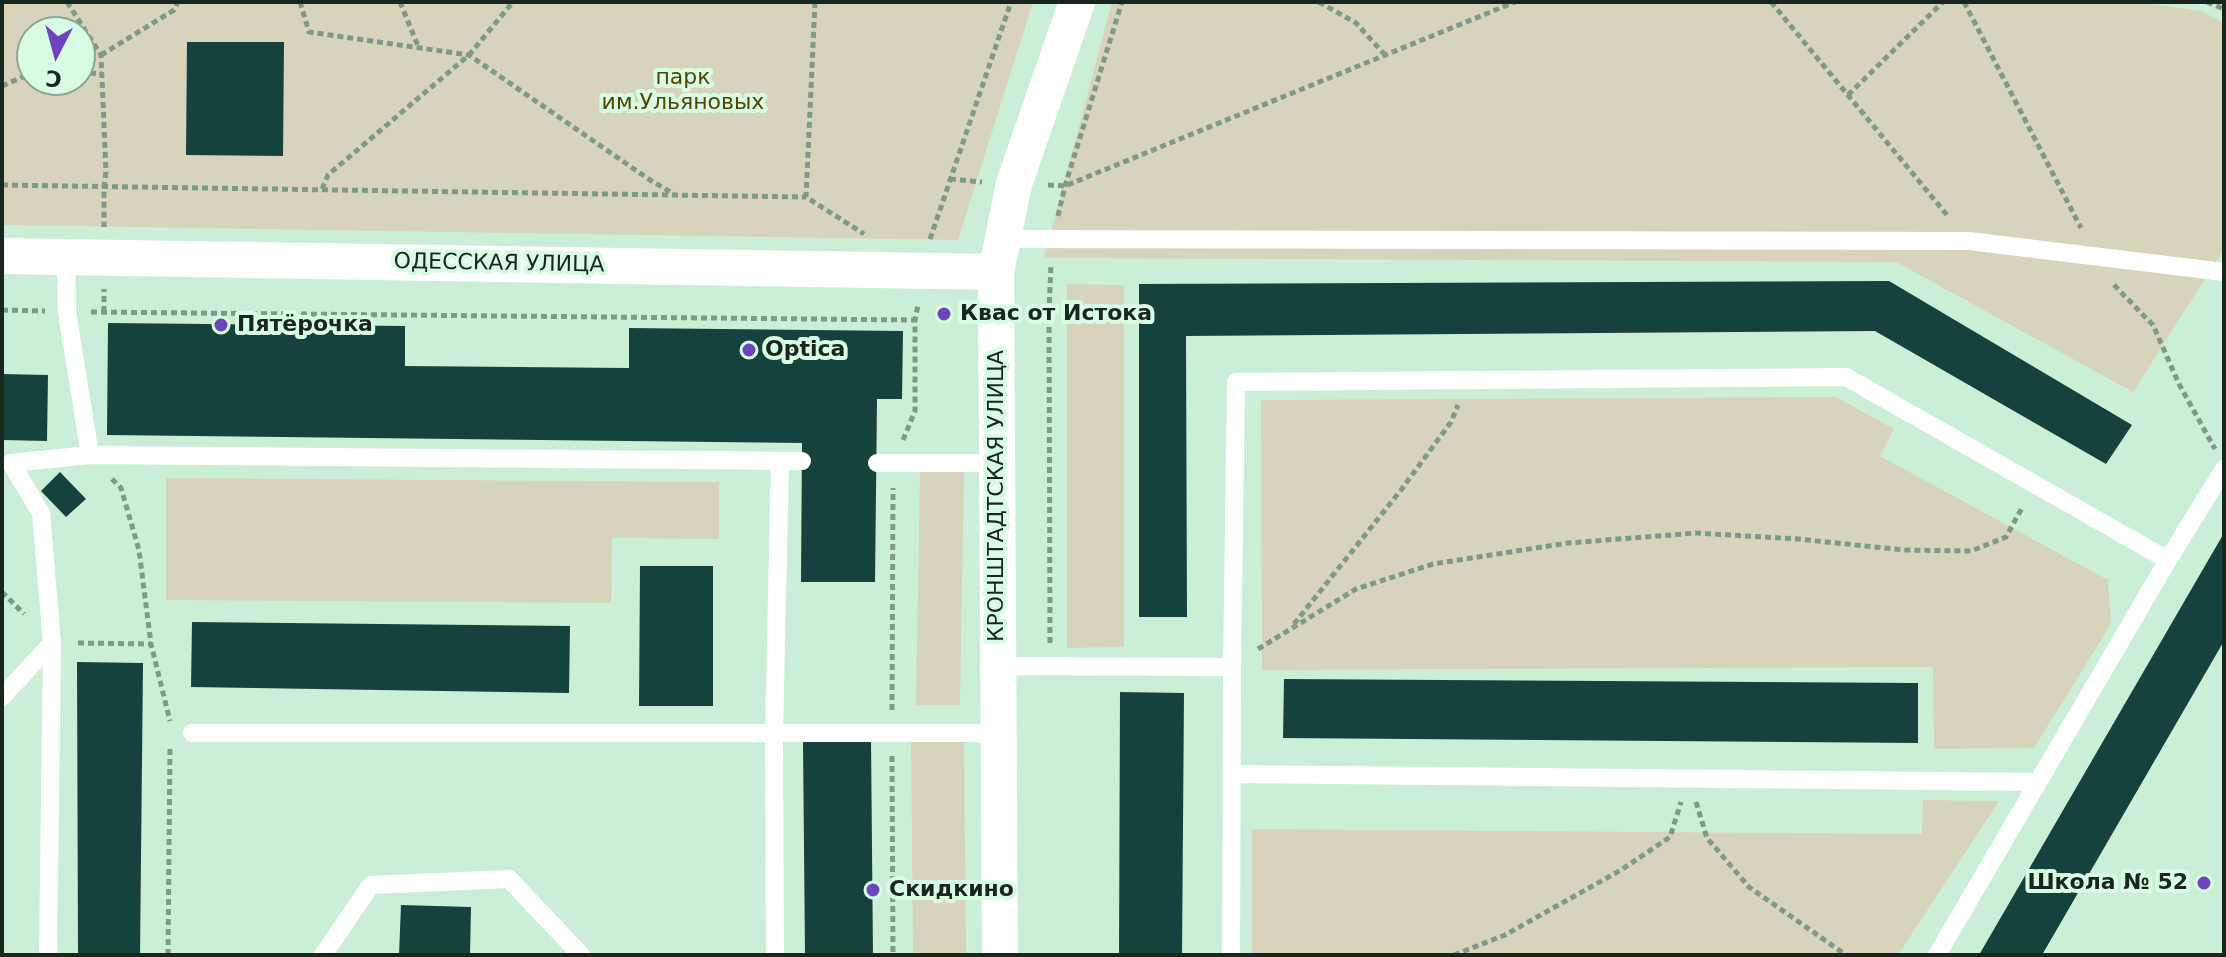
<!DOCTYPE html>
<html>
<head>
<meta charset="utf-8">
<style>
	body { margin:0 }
	#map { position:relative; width:2226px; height:957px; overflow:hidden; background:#cbefd6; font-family:"DejaVu Sans",sans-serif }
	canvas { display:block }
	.frame { position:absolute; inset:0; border:4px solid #19261d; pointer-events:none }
	.north { position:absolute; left:16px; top:16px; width:80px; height:80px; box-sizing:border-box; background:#d8fce3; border:2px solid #8ca694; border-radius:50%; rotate:186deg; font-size:22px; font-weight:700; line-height:32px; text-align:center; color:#19261d }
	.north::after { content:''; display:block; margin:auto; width:28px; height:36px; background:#6e44bd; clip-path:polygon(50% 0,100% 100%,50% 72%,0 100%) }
</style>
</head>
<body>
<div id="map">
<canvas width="2226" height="957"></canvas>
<div class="frame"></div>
<div class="north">С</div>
</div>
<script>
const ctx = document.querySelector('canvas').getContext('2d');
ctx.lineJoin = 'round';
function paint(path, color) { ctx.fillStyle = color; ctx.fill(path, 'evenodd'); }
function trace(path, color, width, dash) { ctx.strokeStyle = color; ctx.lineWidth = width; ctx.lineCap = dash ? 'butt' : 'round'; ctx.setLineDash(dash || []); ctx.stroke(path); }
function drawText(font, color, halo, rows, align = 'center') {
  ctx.font = font + ' "DejaVu Sans",sans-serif'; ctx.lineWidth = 8; ctx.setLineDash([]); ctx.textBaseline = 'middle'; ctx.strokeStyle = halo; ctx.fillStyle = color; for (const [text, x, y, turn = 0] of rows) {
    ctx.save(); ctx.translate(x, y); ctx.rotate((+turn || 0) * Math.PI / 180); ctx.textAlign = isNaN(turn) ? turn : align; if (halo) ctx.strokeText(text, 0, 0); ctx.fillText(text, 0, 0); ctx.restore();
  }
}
paint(new Path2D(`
	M2 2H1033L958 240 2 225ZM32 32H80V80H32Z
	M1112 2H2139L2201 11 2224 23V249L2133 392 1896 262 1044 258Z
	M1067 284 1124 285V647L1067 648Z
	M1836 397 1894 429 1880 456 2108 580 2111 624 2034 748 1934 749 1933 667 1262 670 1261 400Z
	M920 471 964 472 960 705H916Z
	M166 478 719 482V539L612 538 611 603 166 600Z
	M911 736H964L966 955H913Z
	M1923 800 1999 801 1898 955H1252V829L1922 834Z`), '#d8d4bc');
paint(new Path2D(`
	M187 42H284L283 156 186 155Z
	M1889 281 2132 425 2106 464 1875 331 1186 336 1187 617H1139V284Z
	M108 323 405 326V366L629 368V328L903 331 902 399H877L875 582H801L802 443 107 435Z
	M2 374 48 375 47 441 2 440Z
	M60 472 86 499 66 517 41 491Z
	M2224 533V641L2042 955H1979Z
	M640 566H713V706H639Z
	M192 622 570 626 569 693 191 687Z
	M77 662 143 663 140 955H78Z
	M1284 679 1918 683V743L1283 738Z
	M1120 692 1184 693 1182 955H1119Z
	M871 741 873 955H805L803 742Z
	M401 905 471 907 470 955H399Z`), '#15423c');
trace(new Path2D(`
	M67 2 101 55 106 172 104 186V227
	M300 2 309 32 469 55 650 180 674 194
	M400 2 418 46
	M815 2 806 197 864 234
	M1319 2 1356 23 1385 55
	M1771 2 1947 215
	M1964 2 2081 228
	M2207 2 2224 9
	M101 55 174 10 178 2
	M80 72 102 74
	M2 86 32 73
	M1848 95 1943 2
	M950 179 982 182
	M2 185 806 197
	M1048 185 1065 186 1515 2
	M322 189 328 175 469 55 513 2
	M1058 216 1065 186 1122 2
	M930 239 1011 2
	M2114 285 2153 325 2179 384 2215 449
	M2 310 45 311
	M1027 310 1049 311
	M91 312 915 320
	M104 312V289
	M903 440 915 411V320L918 305
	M112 479 121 488 139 550 151 644 170 721
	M2 592 24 614
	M1294 624 1401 490 1451 422 1458 405
	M78 643 151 644
	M1050 643 1049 311 1051 265
	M1258 649 1356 589 1433 564 1568 543 1696 533 1798 539 1904 550 1971 551 2006 537 2023 506
	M892 710 893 488
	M892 756 893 955
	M1696 802 1707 838 1749 887 1846 955
	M168 955 170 748
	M1454 955 1505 935 1621 870 1670 837 1681 802`), '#7e9986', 5, [6, 4]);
trace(new Path2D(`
	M1003 239 1969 241 2224 272
	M66 258 67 312 90 455
	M877 463H997
	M998 666 1232 667 1236 382 1846 377 2168 560
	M2 697 52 643
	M192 733H999
	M1232 774 2038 782
	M48 955 52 643 41 513 11 463 90 455 802 461
	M323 955 371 885 509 879 581 955
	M775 955 774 734 780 462
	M1231 955 1232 667
	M1937 955 2168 560 2224 469`), '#fff', 18);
trace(new Path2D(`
	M2 256 996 272
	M1000 955 996 272 1014 184 1077 2`), '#fff', 36);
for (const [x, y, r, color] of [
	[944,314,8,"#6e44bd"],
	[221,325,8,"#6e44bd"],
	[749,350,8,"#6e44bd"],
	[2204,883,8,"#6e44bd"],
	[873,890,8,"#6e44bd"]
]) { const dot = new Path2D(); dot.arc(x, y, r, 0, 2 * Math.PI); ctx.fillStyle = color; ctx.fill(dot); trace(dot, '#d8fce3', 3); }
drawText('22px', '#514600', '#d8fce3', [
	["парк",683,78],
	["им.Ульяновых",683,103]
]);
drawText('22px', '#19261d', '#d8fce3', [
	["ОДЕССКАЯ УЛИЦА",499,264,1],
	["КРОНШТАДТСКАЯ УЛИЦА",997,496,-90]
]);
drawText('bold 22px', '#19261d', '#d8fce3', [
	["Квас от Истока",960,314],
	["Пятёрочка",237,325],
	["Optica",765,350],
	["Школа № 52",2188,883,"right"],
	["Скидкино",889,890]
], 'left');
</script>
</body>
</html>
